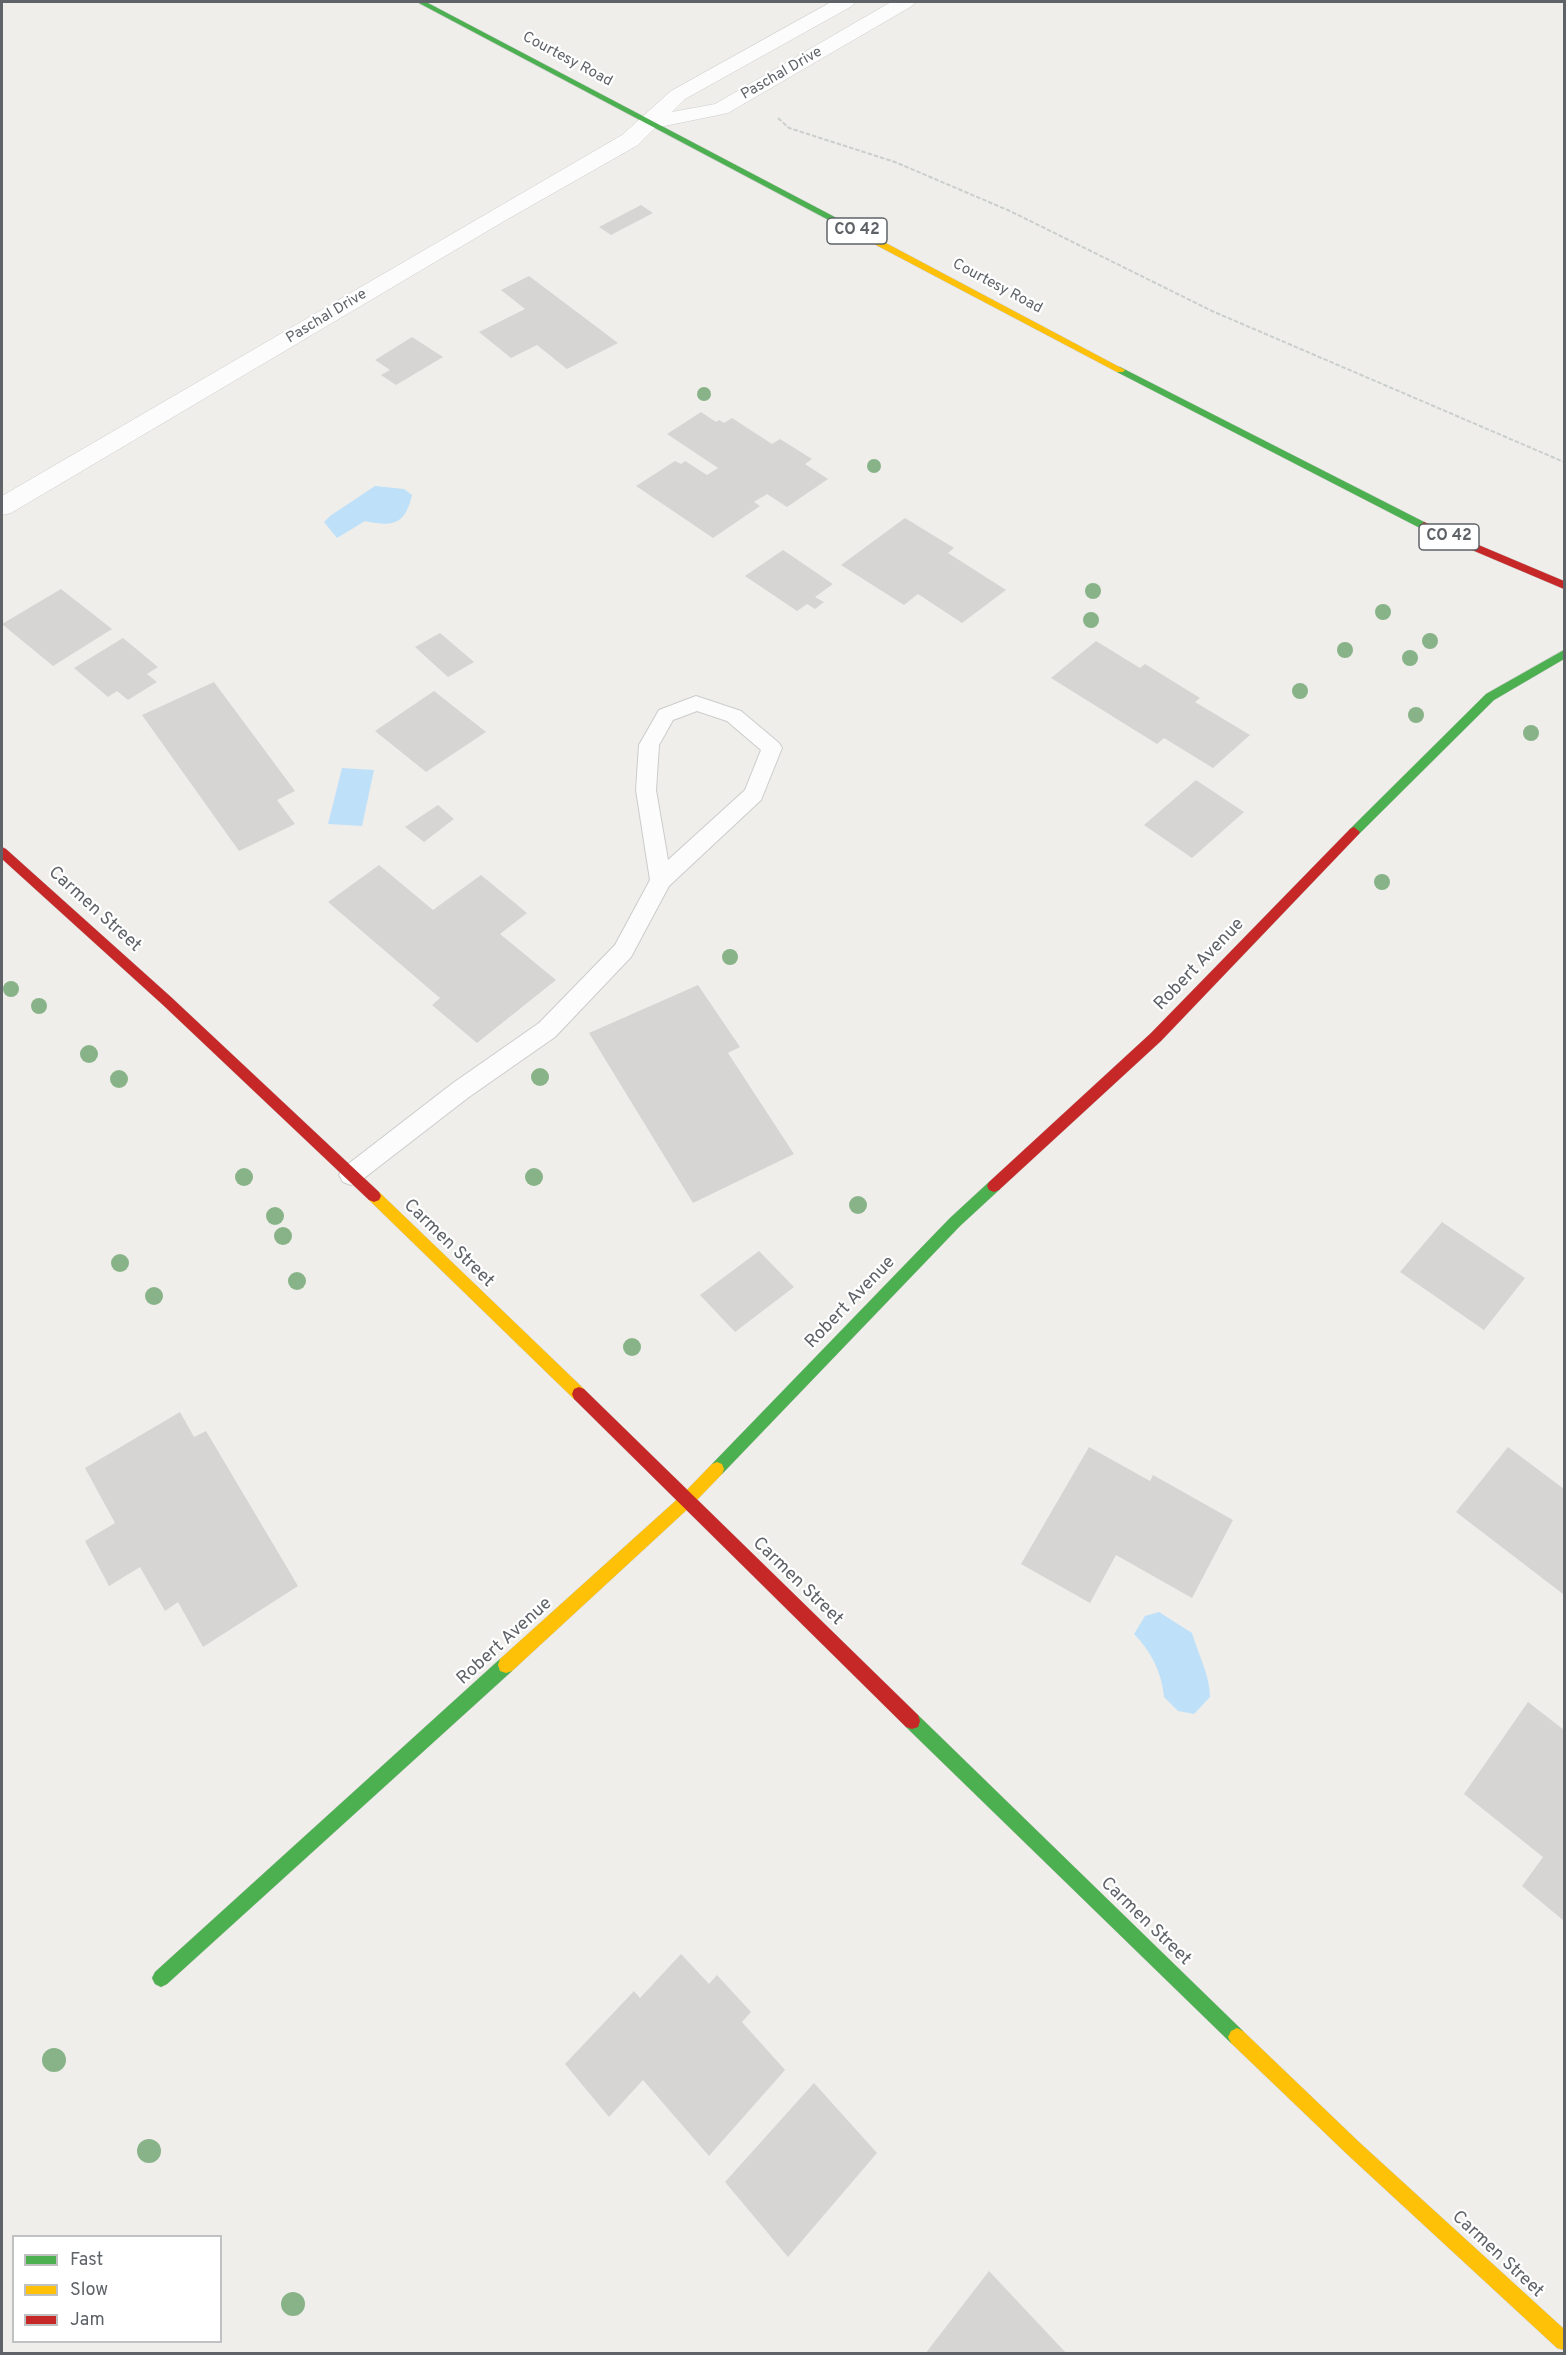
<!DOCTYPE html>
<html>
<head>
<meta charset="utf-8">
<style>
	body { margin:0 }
	#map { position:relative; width:1566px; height:2355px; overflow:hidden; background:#efeeea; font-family:Overpass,sans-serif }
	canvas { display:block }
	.frame { position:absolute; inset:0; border:3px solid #5f6368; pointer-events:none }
	.legend { position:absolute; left:12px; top:2235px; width:210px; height:108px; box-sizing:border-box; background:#fff; border:2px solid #bfc1c3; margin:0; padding:8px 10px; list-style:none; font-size:18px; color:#5f6368 }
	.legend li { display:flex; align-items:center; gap:12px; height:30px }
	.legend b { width:30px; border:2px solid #bfc1c3 }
</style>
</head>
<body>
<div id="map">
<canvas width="1566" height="2355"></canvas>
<div class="frame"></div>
<ul class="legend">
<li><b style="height:8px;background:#4caf50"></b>Fast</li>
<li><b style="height:8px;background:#ffc107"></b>Slow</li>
<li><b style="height:8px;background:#c62828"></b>Jam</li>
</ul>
</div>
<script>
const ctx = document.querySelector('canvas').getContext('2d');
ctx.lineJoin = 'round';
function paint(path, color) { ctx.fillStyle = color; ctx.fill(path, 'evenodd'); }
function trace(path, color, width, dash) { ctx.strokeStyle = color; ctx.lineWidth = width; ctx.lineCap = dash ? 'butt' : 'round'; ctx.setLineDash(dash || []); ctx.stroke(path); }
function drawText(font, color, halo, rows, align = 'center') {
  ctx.font = font + ' Overpass,sans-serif'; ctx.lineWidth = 4.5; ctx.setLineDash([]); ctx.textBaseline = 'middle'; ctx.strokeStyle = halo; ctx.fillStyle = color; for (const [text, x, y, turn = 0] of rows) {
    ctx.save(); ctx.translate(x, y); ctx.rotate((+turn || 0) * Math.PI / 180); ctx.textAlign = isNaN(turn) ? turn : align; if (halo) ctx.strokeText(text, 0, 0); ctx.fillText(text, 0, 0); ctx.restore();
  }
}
paint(new Path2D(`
	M375 486 404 489 412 495C405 525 393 527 365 521L337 538 324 522 330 516Z
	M342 768 374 770 362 826 328 824Z
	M1159 1612 1192 1633C1198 1654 1210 1675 1210 1697L1194 1714 1178 1711 1164 1697C1162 1673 1151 1651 1134 1634L1145 1616Z`), '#bfe0f9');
paint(new Path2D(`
	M641 205 653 213 611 235 599 227Z
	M529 276 618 343 567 369 537 345 511 358 479 332 525 309 501 290Z
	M412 337 443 357 396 385 381 375 390 370 375 360Z
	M701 412 716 422 719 420 724 423 732 418 772 444 780 439 812 459 805 464 828 479 787 507 767 494 754 502 760 506 713 538 636 486 675 461 681 464 685 461 707 475 718 468 667 434Z
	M905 518 954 548 948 553 1006 590 962 623 918 594 904 605 841 565Z
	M783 550 833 584 815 597 824 602 815 609 807 604 797 611 745 576Z
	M61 589 112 629 53 666 2 624Z
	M440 633 474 662 448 677 415 647Z
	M123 638 158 667 147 674 157 682 128 700 117 691 108 697 74 668Z
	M1096 641 1140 668 1145 664 1200 698 1195 702 1250 735 1213 768 1164 738 1157 744 1051 678Z
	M214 682 295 791 277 800 295 824 239 851 142 715Z
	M434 691 486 732 426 772 375 731Z
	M1196 780 1244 812 1192 858 1144 825Z
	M438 805 454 819 424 842 405 827Z
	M379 865 433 910 481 875 527 913 500 934 556 980 477 1043 432 1005 440 998 328 902Z
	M698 985 740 1047 728 1053 794 1154 693 1203 589 1033Z
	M1442 1222 1525 1278 1484 1330 1400 1272Z
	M759 1251 794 1287 735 1332 700 1295Z
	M180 1412 194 1437 206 1431 298 1586 203 1647 178 1602 165 1611 140 1567 109 1586 85 1541 115 1523 85 1468Z
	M1089 1447 1150 1481 1153 1475 1233 1520 1192 1598 1116 1555 1090 1603 1021 1564Z
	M1508 1447 1564 1489 1563 1594 1456 1512Z
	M1528 1702 1564 1730V1921L1522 1886 1543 1857 1464 1794Z
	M681 1954 709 1984 717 1975 751 2012 742 2022 785 2070 709 2156 643 2080 609 2117 565 2064 634 1991 640 1998Z
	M814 2083 877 2153 788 2257 725 2182Z
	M989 2271 1067 2354H925Z`), '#d6d5d3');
const lane = new Path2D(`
	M696 696 741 711 779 743 782 748 761 800 669 886 631 957 555 1037 469 1097 359 1182 351 1185 343 1182 339 1175 343 1168 453 1083 539 1023 615 945 650 880 636 790 639 745 659 710ZM697 711 727 721 761 750 745 790 668 860 656 790 659 745 673 720Z`);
const street = new Path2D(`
	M831 2H855L852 6 685 99 672 112 715 104 891 2H915L912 6 728 113 655 128 638 145 506 220 11 513 2 515V496L622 135 671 91Z`);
const fast = new Path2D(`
	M417 2H426L867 234 859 236Z
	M1120 367 1428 524 1429 526 1424 530 1420 528 1117 372V368Z
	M1564 650V659L1494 700 1358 835H1350L1348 832 1350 829 1486 694Z
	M994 1180 999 1182 1001 1186 999 1190 960 1226 722 1474 717 1476 712 1474 710 1469 712 1464 950 1218 989 1182Z
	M506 1657 512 1659 514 1665 512 1671 167 1984 161 1987 155 1984 152 1978 155 1972 500 1659Z
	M912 1713 918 1715 1243 2031 1246 2037 1243 2043 1237 2046 1231 2043 906 1727 904 1721 906 1715Z`);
const slow = new Path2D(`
	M859 232H865L1125 370 1123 372H1117L859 236Z
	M374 1190 379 1192 584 1389 586 1394 584 1399 579 1401 574 1399 369 1200 367 1196 369 1192Z
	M717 1462 722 1464 724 1469 722 1474 692 1505 512 1671 506 1673 500 1671 498 1665 500 1659 682 1495 712 1464Z
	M1237 2028 1243 2031 1360 2143 1564 2329V2350L1557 2348 1348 2155 1231 2043 1228 2037 1231 2031Z`);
const jam = new Path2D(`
	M1424 522 1564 581V589L1420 528 1419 526Z
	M1354 827 1360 832 1358 835 1161 1041 999 1190 994 1192 989 1190 987 1186 989 1182 1151 1033 1350 829Z
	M2 847 6 849 171 997 379 1192 381 1196 379 1200 374 1202 369 1200 163 1005 2 859Z
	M579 1387 584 1389 918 1715 920 1721 918 1727 912 1729 906 1727 574 1399 572 1394 574 1389Z`);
trace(lane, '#cbcccc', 2);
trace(street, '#cbcccc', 1);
trace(fast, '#cacacb', 1);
trace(slow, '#cacacb', 1);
trace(jam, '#cacacb', 1);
trace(new Path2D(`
	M778 118 789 128 895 162 1010 211 1212 311 1564 462`), '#cacfcc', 2, [4.5, 2]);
paint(lane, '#fdfcfc');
paint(street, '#fdfcfc');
paint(fast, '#4caf50');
paint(slow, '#ffc107');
paint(jam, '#c62828');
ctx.fillStyle = '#88b388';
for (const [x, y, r] of [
	[704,394,7],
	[874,466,7],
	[1093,591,8],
	[1383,612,8],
	[1091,620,8],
	[1430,641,8],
	[1345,650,8],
	[1410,658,8],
	[1300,691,8],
	[1416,715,8],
	[1531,733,8],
	[1382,882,8],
	[730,957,8],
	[11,989,8],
	[39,1006,8],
	[89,1054,9],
	[540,1077,9],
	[119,1079,9],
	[244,1177,9],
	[534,1177,9],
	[858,1205,9],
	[275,1216,9],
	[283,1236,9],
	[120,1263,9],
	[297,1281,9],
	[154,1296,9],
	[632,1347,9],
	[54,2060,12],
	[149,2151,12],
	[293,2304,12]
]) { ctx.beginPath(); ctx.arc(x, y, r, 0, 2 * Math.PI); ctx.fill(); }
drawText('15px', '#5f6368', '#fff', [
	["Courtesy Road",567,60,28],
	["Paschal Drive",782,74,-30],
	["Courtesy Road",997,287,28],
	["Paschal Drive",327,317,-31]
]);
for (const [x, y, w] of [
	[857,231,60],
	[1449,537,60]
]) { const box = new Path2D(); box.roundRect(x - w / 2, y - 13, w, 26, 4.5); ctx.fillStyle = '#fff'; ctx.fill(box); trace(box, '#5f6368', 1.5); }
drawText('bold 16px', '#5f6368', null, [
	["CO 42",857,231],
	["CO 42",1449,537]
]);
drawText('18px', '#5f6368', '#fff', [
	["Carmen Street",94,910,42],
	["Robert Avenue",1200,965,-46],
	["Carmen Street",448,1244,44],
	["Robert Avenue",851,1303,-46],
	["Carmen Street",797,1582,44],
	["Robert Avenue",505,1642,-42],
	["Carmen Street",1145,1922,44],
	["Carmen Street",1497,2255,43]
]);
</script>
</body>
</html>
